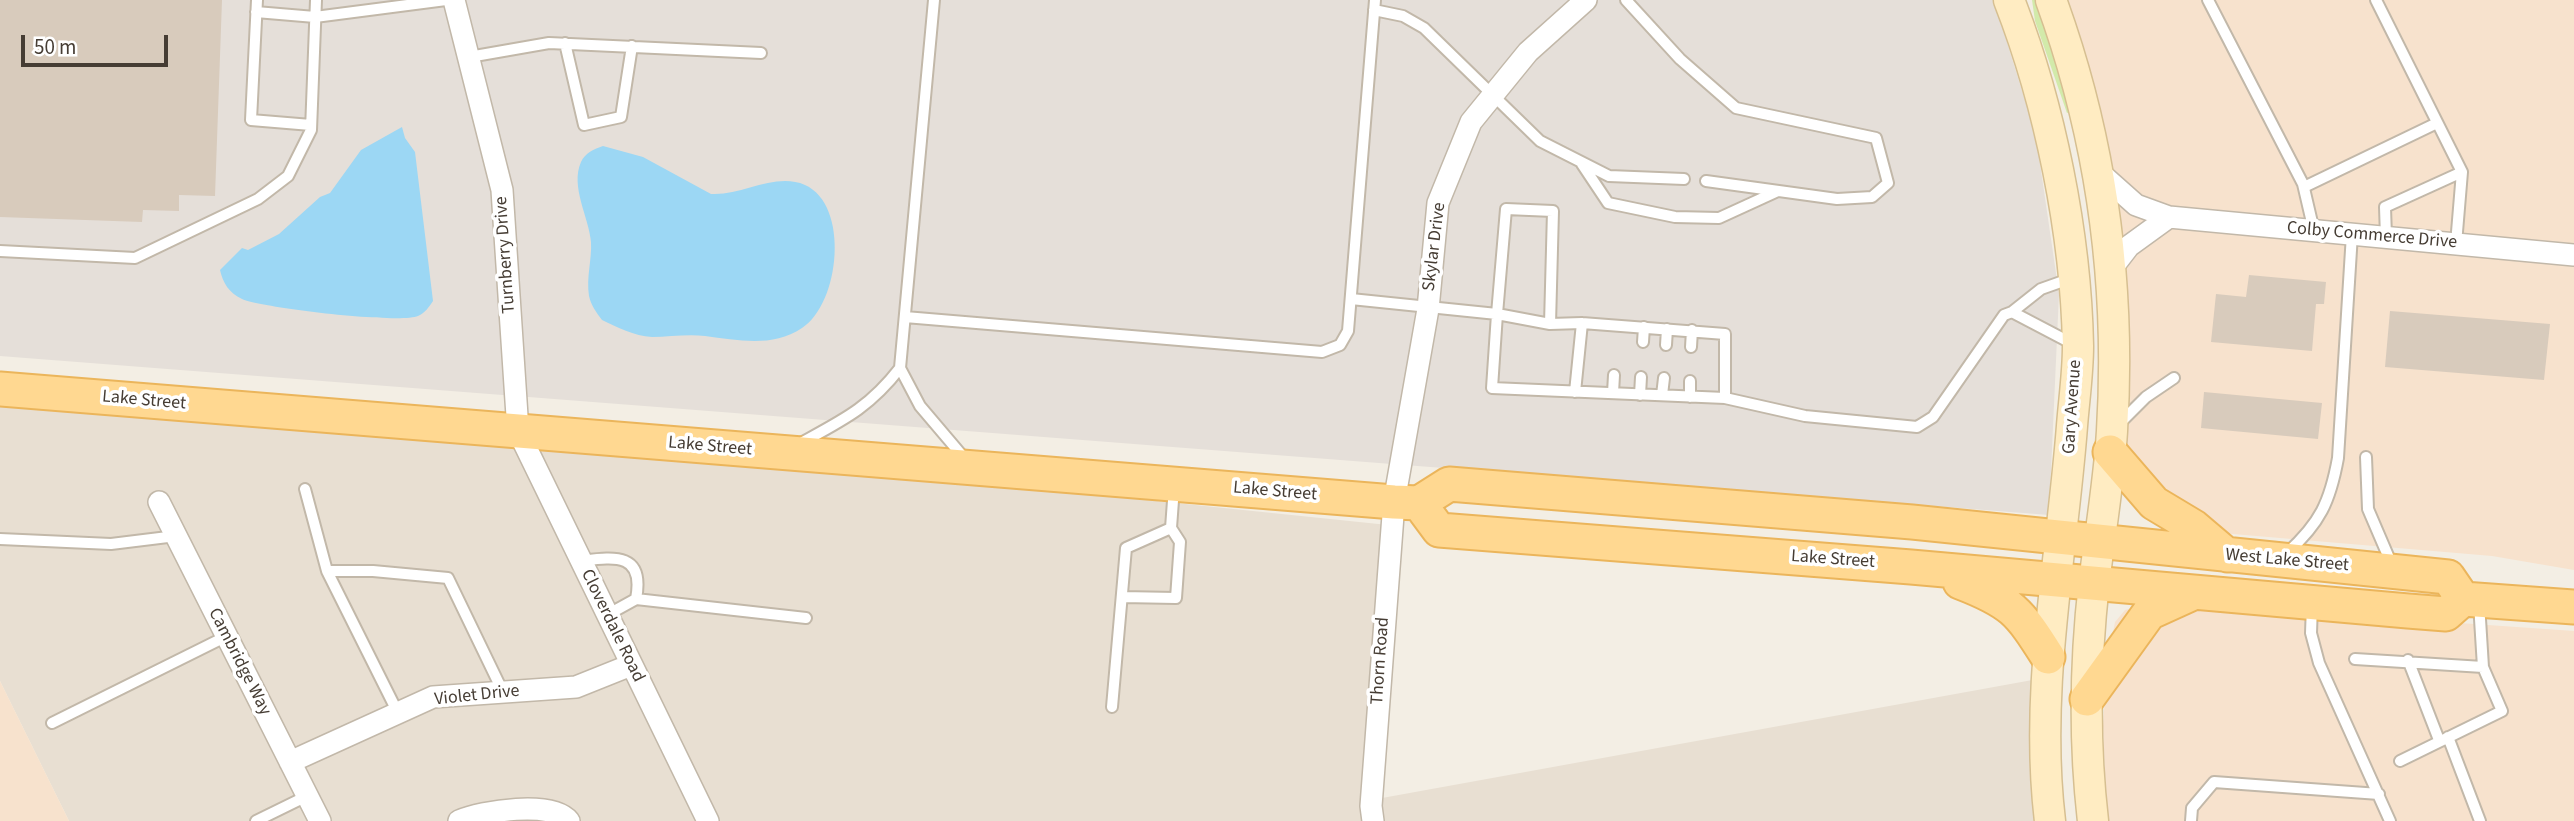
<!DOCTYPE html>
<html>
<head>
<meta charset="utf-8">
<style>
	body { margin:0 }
	#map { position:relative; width:2574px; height:821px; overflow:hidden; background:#f3eee4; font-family:"Source Sans 3",sans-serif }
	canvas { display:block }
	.scale { position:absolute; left:21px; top:35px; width:147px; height:32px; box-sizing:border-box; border:4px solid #463d34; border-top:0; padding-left:9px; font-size:21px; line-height:24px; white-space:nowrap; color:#463d34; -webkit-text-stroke:5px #fff; paint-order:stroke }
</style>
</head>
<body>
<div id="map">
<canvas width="2574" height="821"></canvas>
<div class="scale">50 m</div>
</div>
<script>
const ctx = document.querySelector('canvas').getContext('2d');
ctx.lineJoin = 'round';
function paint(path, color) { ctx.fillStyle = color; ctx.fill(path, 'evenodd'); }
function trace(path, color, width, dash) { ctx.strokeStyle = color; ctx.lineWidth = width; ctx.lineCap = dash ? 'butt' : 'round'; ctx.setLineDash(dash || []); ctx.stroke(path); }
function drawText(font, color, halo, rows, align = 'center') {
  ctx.font = font + ' "Source Sans 3",sans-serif'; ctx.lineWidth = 7; ctx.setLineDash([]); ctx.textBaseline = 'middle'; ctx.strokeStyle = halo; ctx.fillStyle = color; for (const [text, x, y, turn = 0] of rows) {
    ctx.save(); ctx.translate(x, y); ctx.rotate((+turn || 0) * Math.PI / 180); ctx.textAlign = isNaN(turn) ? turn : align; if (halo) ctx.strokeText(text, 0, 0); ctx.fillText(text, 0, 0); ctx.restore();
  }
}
paint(new Path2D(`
	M0 399 513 438 702 821H69L0 681Z
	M529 436 1388 525 1360 802 2038 679 2043 821H719Z`), '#e8dfd2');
paint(new Path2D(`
	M2064 0H2574V570L2492 556 2162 528 2138 512 2129 488 2126 440 2127 287 2119 225Z
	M2158 602 2574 631V821H2107L2103 725 2108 658 2115 622 2125 610Z
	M0 681 69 821H0Z`), '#f7e2cd');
paint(new Path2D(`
	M0 0H1994L2036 136 2059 294 2049 515 0 356Z`), '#e5dfd9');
paint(new Path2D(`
	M2032 0H2037L2073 111 2067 113 2035 21Z`), '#d2eaaa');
paint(new Path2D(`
	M402 127 405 138 415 152 433 301C429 307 425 313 418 316 399 324 262 308 242 299 229 293 223 283 220 270L242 248 248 250 279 234 320 197 330 193 361 150Z
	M603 146 643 157 711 194C742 196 775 172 805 185 850 205 840 304 802 328 772 348 738 340 705 336 687 334 669 337 652 337 634 336 617 327 602 320 596 312 591 305 589 296 586 277 592 260 591 242 589 217 570 187 581 162 585 153 594 149 603 146Z`), '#9cd7f4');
paint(new Path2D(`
	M0 0H222L215 196 179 195V211L143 210 142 222 0 217Z
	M2249 275 2326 282 2324 304H2316L2312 351 2211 342 2216 294 2246 297Z
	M2390 311 2550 324 2544 380 2385 367Z
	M2204 392 2322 403 2318 439 2201 428Z`), '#d8cbbc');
const service = new Path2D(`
	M257 0 251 120 311 125
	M1626 0 1680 59 1736 108 1876 138 1888 183 1872 197 1837 199 1706 181
	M2208 0 2303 184 2314 231
	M2376 0 2462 172 2456 244
	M1374 10 1403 16 1424 28 1540 141 1609 176 1684 179
	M256 12 315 17 446 0
	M565 43 584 125 621 117 632 46
	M469 57 549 43 761 53
	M1582 164 1608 203 1675 217 1719 218 1778 191
	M2304 187 2437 123
	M2386 237 2385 207 2462 172
	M0 251 135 258 258 199 288 176 311 130 316 0
	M1351 299 1497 314 1492 388 1725 398 1805 416 1917 427 1933 417 2004 315 2012 312 2041 289 2072 278
	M2012 312 2075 345
	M905 317 1322 352 1340 345 1348 331 1375 0
	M1550 324 1497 314 1506 209 1553 211 1550 324 1582 323 1725 334V398
	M1643 342 1644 327
	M1666 345 1667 329
	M1691 347 1692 330
	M900 368 920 406 965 459
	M1575 392 1582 323
	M1613 393 1614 375
	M1640 395 1641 377
	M1662 395 1664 378
	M1690 397V381
	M2118 425 2146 397 2174 378
	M799 444C843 420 869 408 900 368L934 0
	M2366 457 2368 509 2392 565
	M305 489 327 571
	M0 539 111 544 176 536
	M2287 553C2320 523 2330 502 2338 458L2352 234
	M581 561C614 557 645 552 636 599L607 615
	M1122 597 1176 598 1180 542 1171 528
	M636 599 806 618
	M2312 605 2311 633 2319 663 2390 821
	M2355 659 2483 667 2479 603
	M2408 660 2439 740
	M1112 707 1126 548 1171 528 1174 487
	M398 713 327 571H373L448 578 503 692
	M52 723 227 636
	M2448 737 2480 821
	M2400 761 2502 711 2483 667
	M256 821 307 796
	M2191 821 2192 808 2214 782 2379 794`);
const minor = new Path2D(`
	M454 0 502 190 518 431 708 821
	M2100 173 2136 205 2169 217 2574 255
	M2112 268 2129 246 2169 217
	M159 502 320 821
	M290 762 433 697 576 687 631 665
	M459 821C482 811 552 800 569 821
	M1373 821 1371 806 1394 502 1428 309 1438 203 1471 122 1528 52 1586 0`);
const secondary = new Path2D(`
	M2009 0C2050 105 2076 234 2078 346 2078 373 2074 400 2072 426 2062 557 2034 690 2050 821
	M2051 0C2102 140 2121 283 2112 431 2109 482 2100 533 2094 583 2085 662 2084 743 2093 821`);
const primary = new Path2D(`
	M0 389 1394 502 1419 503 1449 484 1912 522 2448 577 2463 599
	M2110 452 2154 503 2194 527 2227 555
	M1419 503 1439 530 1911 567 2408 611 2446 614 2463 599 2574 607
	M1960 582C2012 602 2019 611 2048 657
	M2087 699 2149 613 2193 593`);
trace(service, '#c2b8a9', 14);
trace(minor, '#c2b8a9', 24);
trace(secondary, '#d6bf91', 33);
trace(primary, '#ebb55b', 37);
trace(service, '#fff', 10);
trace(minor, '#fff', 21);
trace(secondary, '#ffecc2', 30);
trace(primary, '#ffd891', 33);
drawText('18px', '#463d34', '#fff', [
	["Colby Commerce Drive",2372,236,5],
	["Skylar Drive",1435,247,-83],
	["Turnberry Drive",506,255,-94],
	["Lake Street",144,401,5],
	["Gary Avenue",2073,407,-86],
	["Lake Street",710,447,5],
	["Lake Street",1275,492,5],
	["Lake Street",1833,560,4],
	["West Lake Street",2287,561,5],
	["Cloverdale Road",612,626,64],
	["Thorn Road",1381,661,-86],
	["Cambridge Way",239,662,63],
	["Violet Drive",477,696,-6]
]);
</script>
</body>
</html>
